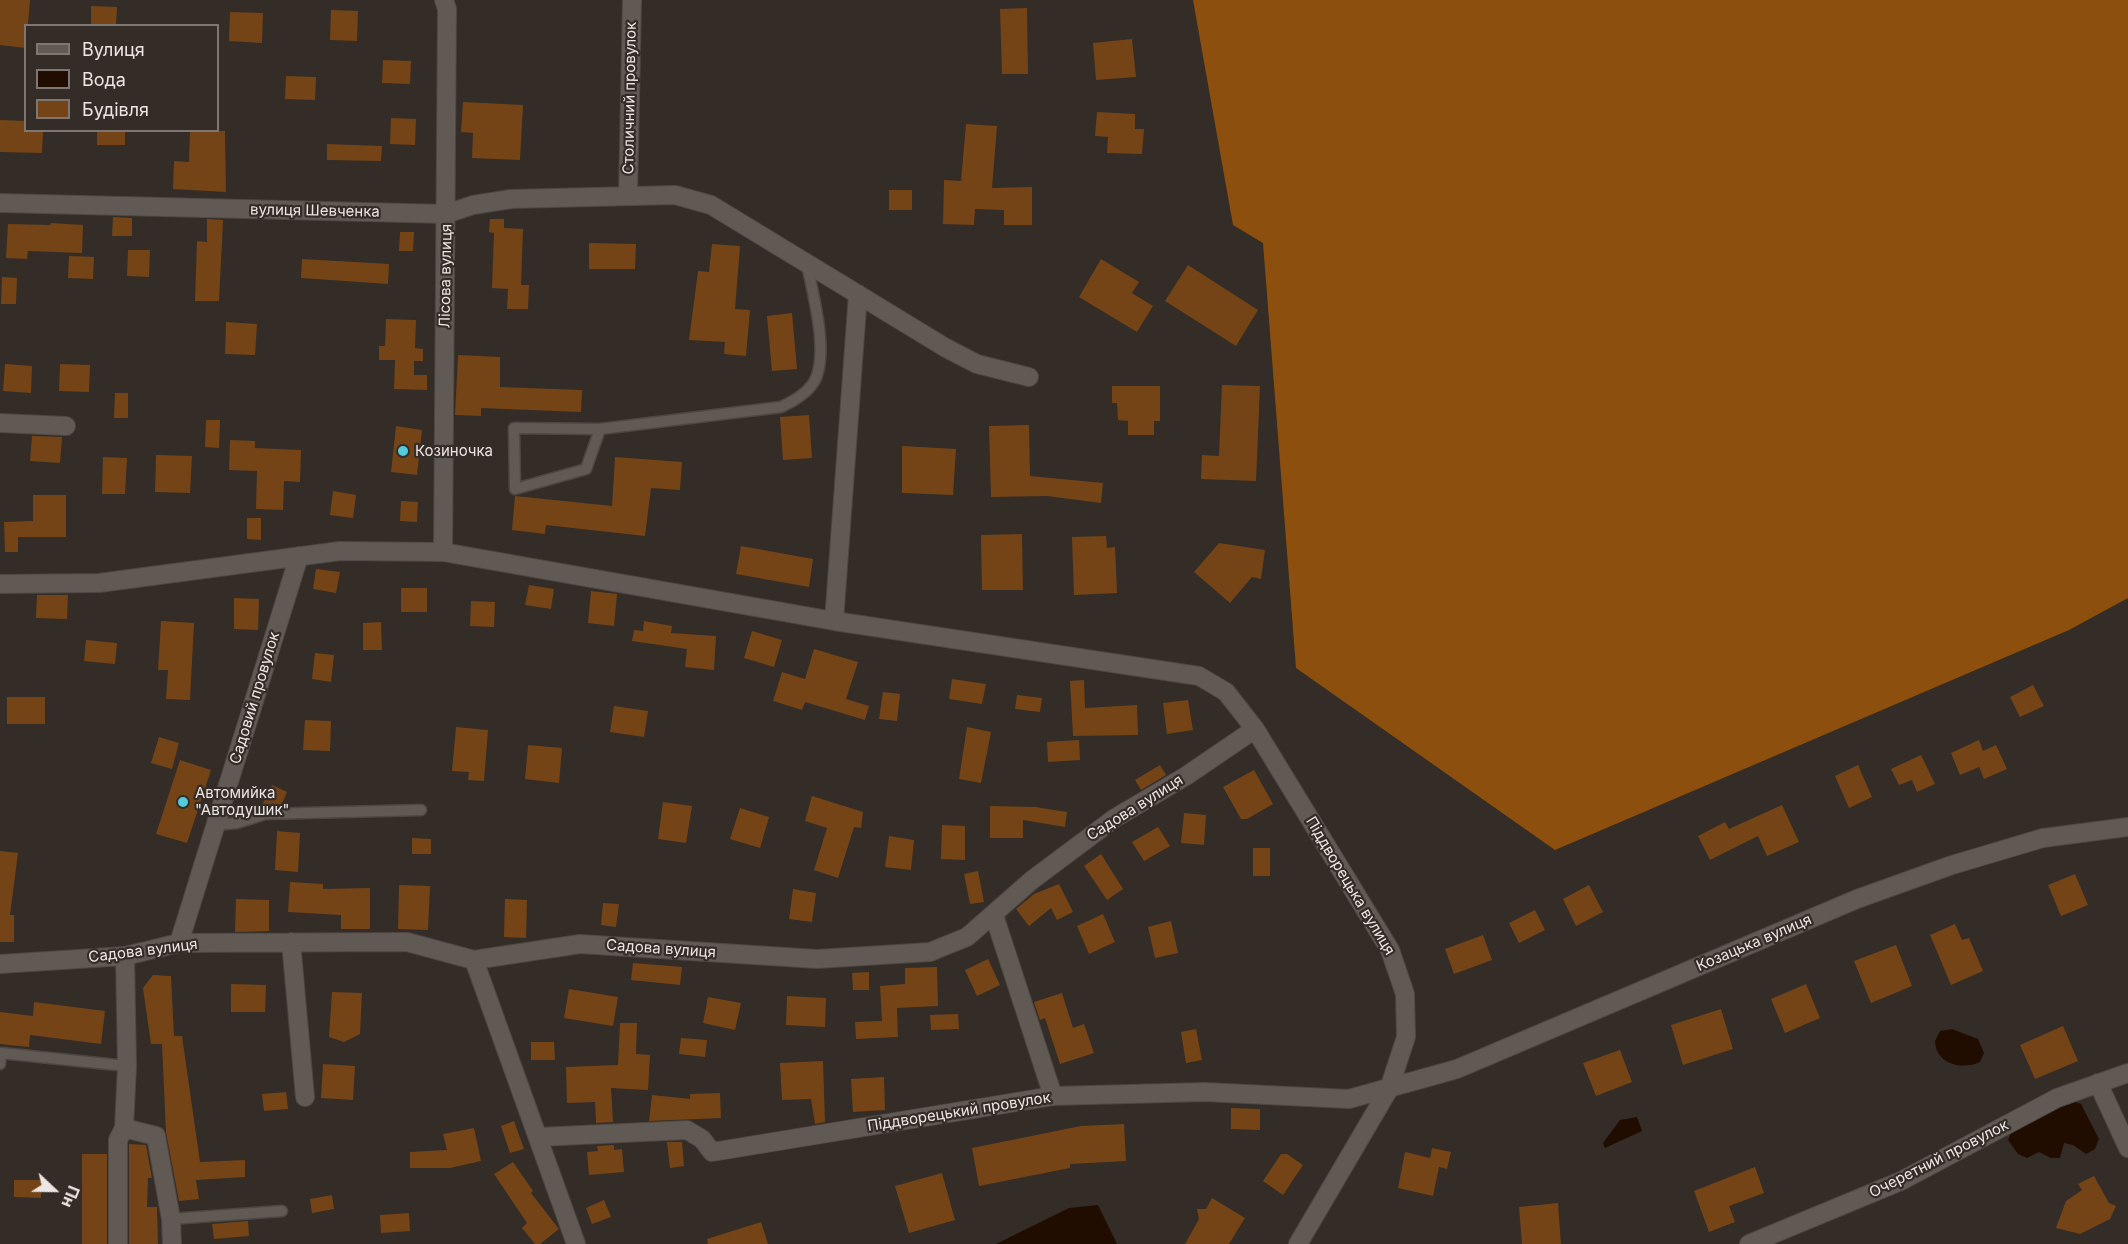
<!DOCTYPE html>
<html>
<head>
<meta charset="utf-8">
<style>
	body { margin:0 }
	#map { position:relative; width:2128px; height:1244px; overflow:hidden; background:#332c27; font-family:Inter,sans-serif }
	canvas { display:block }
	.legend { position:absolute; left:24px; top:24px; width:195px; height:108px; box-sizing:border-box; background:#332c27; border:2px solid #7d7672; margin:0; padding:8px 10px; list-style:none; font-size:18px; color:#ebe6e3 }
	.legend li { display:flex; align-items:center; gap:12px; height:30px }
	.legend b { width:30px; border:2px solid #7d7672 }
	.north { position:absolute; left:24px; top:1160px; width:60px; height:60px; -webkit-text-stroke:4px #332c27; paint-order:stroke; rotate:112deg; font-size:16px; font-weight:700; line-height:24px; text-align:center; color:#ebe6e3 }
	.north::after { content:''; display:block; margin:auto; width:21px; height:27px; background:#ebe6e3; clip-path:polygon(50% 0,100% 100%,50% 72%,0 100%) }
</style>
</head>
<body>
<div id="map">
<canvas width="2128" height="1244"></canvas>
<ul class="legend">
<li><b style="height:8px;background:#615a54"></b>Вулиця</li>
<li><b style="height:16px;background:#210d00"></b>Вода</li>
<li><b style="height:16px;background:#744417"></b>Будівля</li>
</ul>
<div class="north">Пн</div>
</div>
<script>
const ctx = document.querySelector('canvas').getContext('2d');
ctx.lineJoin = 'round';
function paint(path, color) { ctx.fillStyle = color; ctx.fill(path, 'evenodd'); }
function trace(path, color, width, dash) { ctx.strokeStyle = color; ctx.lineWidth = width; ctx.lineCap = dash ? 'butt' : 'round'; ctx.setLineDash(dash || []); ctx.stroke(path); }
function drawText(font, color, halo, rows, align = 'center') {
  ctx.font = font + ' Inter,sans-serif'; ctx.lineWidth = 4.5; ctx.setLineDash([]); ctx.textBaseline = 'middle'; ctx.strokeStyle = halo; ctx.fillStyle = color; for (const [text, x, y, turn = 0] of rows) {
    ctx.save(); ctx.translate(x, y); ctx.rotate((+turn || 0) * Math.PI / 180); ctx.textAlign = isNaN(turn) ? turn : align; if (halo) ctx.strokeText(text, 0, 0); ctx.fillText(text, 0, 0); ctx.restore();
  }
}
paint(new Path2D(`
	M1193 0H2128V598L2069 630 1555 850 1296 668 1263 243 1233 225Z`), '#8d4f0d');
paint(new Path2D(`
	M1952 1029 1978 1039 1984 1053 1980 1062C1963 1070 1936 1065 1935 1041L1940 1031Z
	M2073 1101 2081 1104 2099 1139 2095 1149 2086 1154 2073 1145 2064 1143 2060 1158H2051L2039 1152 2027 1158 2018 1154 2008 1140 2011 1133Z
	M1637 1117 1642 1131 1605 1148 1603 1143 1620 1120Z
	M1098 1205 1117 1244H996L1069 1208Z`), '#210d00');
paint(new Path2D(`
	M0 0H30L26 48 0 45Z
	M91 6 117 7 116 26H91Z
	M1027 8 1028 74H1002L1000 9Z
	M331 10 358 11 357 41 330 40Z
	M230 12 263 13 262 43 229 41Z
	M1132 39 1136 77 1096 80 1093 43Z
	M383 60 411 61 410 84 382 83Z
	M286 76 316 77 315 100 285 99Z
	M463 102 523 105 520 160 472 158 473 133 461 132Z
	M1097 112 1135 114V129H1144L1142 154 1107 153 1108 137 1095 136Z
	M391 118 416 119 415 145 390 144Z
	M0 120 26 121V130H43L42 153 0 152Z
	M966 124 997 126 992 188 1032 187V225H1004V210L975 209 974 225 943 224 944 180 961 181Z
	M97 130H125V145H97Z
	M190 130 225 131 226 192 173 189 174 161 189 162Z
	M327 144 382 146 381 161 327 160Z
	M889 190H912V210H889Z
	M113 217 132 218V236H112Z
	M207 219 223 220 219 301H195L197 241 207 242Z
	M490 219H504V228L523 229 521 285H529L528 309H507L508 289 492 288 494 233 489 232Z
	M51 223 83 225 82 253 28 251 27 259 6 258 8 224 50 225Z
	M400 232H414L413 251H399Z
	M589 243 636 244 635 269H589Z
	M712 244 740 246 735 309 750 310 746 356 724 354 725 342 689 340 698 271 709 272Z
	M128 250H150L149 277 127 276Z
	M69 256 94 257 93 279 68 278Z
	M302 259 389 264 388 284 301 278Z
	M1101 259 1139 282 1132 293 1153 306 1137 332 1079 297Z
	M1188 265 1258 310 1236 346 1165 301Z
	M2 277 17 278 16 304H1Z
	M792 313 797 369 772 371 767 316Z
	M386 319 416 320 415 348 423 349V361H414V375H427V390L394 389 395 360H379V346H385Z
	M226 322 257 324 255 355 225 354Z
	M458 355 500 357V387L582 390 581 412 481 408V416L455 415Z
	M5 364 32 366 31 393 3 391Z
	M60 364 90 365 89 392 59 391Z
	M1222 385 1260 386 1256 481 1201 479 1202 455 1219 456Z
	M1112 386H1160V421H1154V435H1128V421L1118 420 1117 403H1112Z
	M115 393H128V418H114Z
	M809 415 812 458 783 460 780 417Z
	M206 420H220L219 448 205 447Z
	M1029 425 1030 476 1103 483 1101 503 1047 496 991 497 989 426Z
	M396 426 422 430 417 475 391 472Z
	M32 436 62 437 60 463 30 461Z
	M230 440 255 441V448L301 450 300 482 284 481 283 510 256 509 257 471 229 470Z
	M902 446 956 449 953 495 902 493Z
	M156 455 192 456 190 493 155 492Z
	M103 457 127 458 125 494H102Z
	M615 457 682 462 680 490 651 488 645 536 546 525 545 534 512 530 515 496 612 506Z
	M333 491 356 495 353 518 330 515Z
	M33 495H66V537H18V552H5L4 522 33 521Z
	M401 501 418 502 417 522 400 521Z
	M247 518H261V540L247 539Z
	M1022 534 1023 590H982L981 535Z
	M1106 536 1107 548 1115 547 1117 593 1074 595 1072 537Z
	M1219 543 1265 550 1261 579 1252 577 1230 603 1194 572Z
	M741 546 813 559 809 587 736 574Z
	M316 569 340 572 336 593 313 589Z
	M529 585 554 589 551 609 525 605Z
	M401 588H427V612H401Z
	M591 591 617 594 614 626 588 623Z
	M37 595H68L67 619 36 618Z
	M234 598 259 599 258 630 234 629Z
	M471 601 495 602 494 627 470 626Z
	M161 621 194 623 190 700 166 699 168 670H158Z
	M644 621 672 626 671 633 716 636 714 670 685 667 687 649 632 641 634 630 643 631Z
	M381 622 382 650H363V623Z
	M752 631 782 640 774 667 744 658Z
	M86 640 117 643 115 664 84 661Z
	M814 649 858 662 846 699 869 706 865 720 805 702 802 710 773 701 782 672 805 679Z
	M315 653 334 655 331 682 312 679Z
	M952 679 986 684 982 704 949 699Z
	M1084 680 1085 708 1137 705 1138 735 1073 736 1070 681Z
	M2033 685 2044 706 2020 717 2010 697Z
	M883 692 900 694 897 721 879 719Z
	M1017 695 1042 698 1040 712 1015 709Z
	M7 697H45V724H7Z
	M1188 700 1193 730 1167 734 1163 703Z
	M614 706 648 711 644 737 610 732Z
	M305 720 331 721 330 751 303 750Z
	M456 727 488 730 484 781 468 780 469 772 452 771Z
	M967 727 991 732 981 783 959 779Z
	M159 737 179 743 172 769 151 763Z
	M1079 740 1080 760 1048 762 1047 742Z
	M1979 740 1983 751 1996 745 2007 769 1984 779 1979 767 1960 775 1951 753Z
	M528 745 562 748 559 783 525 779Z
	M1921 755 1935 784 1917 792 1912 780 1899 785 1891 769Z
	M180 760 211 770 187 843 156 834Z
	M1160 765 1166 775 1141 790 1135 780Z
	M1858 765 1872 797 1849 808 1835 776Z
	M1254 770 1273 804 1247 819H1241L1223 787Z
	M272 785 287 792 281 806 261 807Z
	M812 796 863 812 861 828 854 827 838 878 814 870 827 828 805 821Z
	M663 802 692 806 686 843 658 839Z
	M1782 805 1799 842 1767 856 1758 836 1710 860 1698 836 1725 822 1729 829Z
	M990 806 1035 807 1067 812 1065 827 1023 820V838H990Z
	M740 808 769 817 760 848 730 839Z
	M1184 813 1206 815 1204 845 1181 843Z
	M942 825 965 826V860L941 859Z
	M1158 827 1170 846 1144 861 1132 842Z
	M277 831 300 833 298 872 275 870Z
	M889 836 914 840 911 870 885 867Z
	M412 838 431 839V854H412Z
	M1253 848H1270V876H1253Z
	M0 851 18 853 10 915H14V942H0Z
	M1101 854 1123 889 1107 900 1084 866Z
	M978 871 984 902 970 904 964 874Z
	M2075 874 2088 905 2061 916 2048 885Z
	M290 882 323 884V889L370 888V929H341V915L288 912Z
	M1059 884 1073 912 1057 920 1051 908 1029 926 1016 909 1034 894Z
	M399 885 430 886 428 930 398 929Z
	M1589 885 1603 912 1576 926 1563 899Z
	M793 889 816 893 812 922 789 919Z
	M236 899 269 900V931L235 932Z
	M505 899 527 900 526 938 504 937Z
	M603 903 619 904 616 927 601 925Z
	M1535 910 1545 930 1519 943 1509 923Z
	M1103 914 1115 942 1089 954 1077 926Z
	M1171 921 1178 953 1155 958 1148 927Z
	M1955 924 1962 940 1969 938 1983 971 1951 985 1930 935Z
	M1483 935 1492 960 1454 974 1445 949Z
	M1896 945 1912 986 1871 1003 1854 961Z
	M988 959 1000 985 977 996 965 970Z
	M633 963 682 967 680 985 631 980Z
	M937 967 938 1006 897 1008 898 1037 856 1039 855 1022 882 1021 880 986 905 984V968Z
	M869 972V990H853L852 973Z
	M153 975 171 976 174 1036H182L200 1162 245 1160V1177L196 1180 199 1199 179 1201 166 1132 162 1044H151L143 988Z
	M231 984 266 985 265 1012H231Z
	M1806 984 1820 1018 1785 1033 1771 999Z
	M569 989 618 997 613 1026 564 1018Z
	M332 992 362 993 360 1034 344 1042 329 1037Z
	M1062 993 1073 1028 1084 1024 1094 1053 1060 1064 1045 1018 1040 1020 1034 1002Z
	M787 996 826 998 825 1027 786 1025Z
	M708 997 741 1003 735 1030 703 1023Z
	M34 1002 105 1011 101 1044 30 1035 29 1047 0 1044V1012L33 1016Z
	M1721 1009 1733 1049 1683 1065 1671 1025Z
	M958 1014 959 1029 931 1030 930 1015Z
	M620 1023H637L636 1054 650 1055 648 1090 611 1088 613 1122 596 1123 595 1102 567 1103 566 1067 618 1065Z
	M2063 1026 2078 1061 2035 1079 2020 1045Z
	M1196 1029 1202 1060 1186 1063 1181 1032Z
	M681 1038 707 1040 705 1057 679 1054Z
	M531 1042H554L555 1060H531Z
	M1620 1050 1632 1082 1596 1096 1583 1063Z
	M823 1061 825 1122 815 1124 811 1099 782 1100 780 1063Z
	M323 1064 355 1066 353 1100 321 1098Z
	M884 1077 885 1110 853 1112 851 1079Z
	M286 1092 288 1109 264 1111 262 1094Z
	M720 1093 721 1118 649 1121 652 1095 690 1099V1094Z
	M1231 1108 1260 1109V1130L1231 1129Z
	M514 1121 524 1149 510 1153 501 1126Z
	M1124 1124 1126 1161 1070 1164V1168L979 1186 972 1148 1081 1126Z
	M474 1128 481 1161 450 1168H410V1152L447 1150 443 1134Z
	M667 1142H682L684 1166 670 1168Z
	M129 1144 146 1145 152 1178H148L147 1207H157L158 1244H129Z
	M614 1145V1150L622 1149 624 1172 589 1175 587 1152 598 1151 597 1146Z
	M1432 1148 1451 1152 1447 1169 1439 1167 1433 1196 1398 1188 1405 1152 1430 1158Z
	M82 1154H107V1244H82Z
	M1281 1154H1287L1303 1165 1283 1195 1263 1181Z
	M513 1162 533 1191 531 1193 559 1229 540 1244H535L522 1228 527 1223 494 1174Z
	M1755 1167 1764 1193 1729 1206 1735 1222 1709 1232 1694 1191Z
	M942 1173 955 1220 909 1233 895 1186Z
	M2094 1176 2109 1203 2116 1206 2110 1219 2080 1234 2056 1228 2066 1201 2082 1190 2078 1184Z
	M14 1180H41V1198L14 1197Z
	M332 1195 334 1209 312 1213 310 1199Z
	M1212 1198 1245 1218 1229 1244H1185L1199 1219 1197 1209H1206Z
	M604 1200 611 1217 592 1224 586 1208Z
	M1558 1203 1561 1244H1522L1519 1207Z
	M409 1213 410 1231 381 1233 380 1215Z
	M248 1221 249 1236 214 1239 212 1224Z
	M761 1222 768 1244H708L707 1239Z`), '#744417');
const lane = new Path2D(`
	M600 429 586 469 515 489 514 428 600 429 781 407C794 401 810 392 816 378 828 349 813 295 807 264
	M215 825 237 823 265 814 421 810
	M0 1064 1 1053 127 1066
	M171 1219 282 1211`);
const street = new Path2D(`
	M628 196 632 0
	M0 203 446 214 473 205 511 199 675 195 711 205 946 348 977 364 1029 377
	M0 423 66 426
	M443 552 447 9 444 0
	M0 584 99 583 340 551 443 552 834 621 1199 676 1226 692 1255 729 1390 950 1405 994 1406 1037 1389 1089 1298 1244
	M834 621 858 294
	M994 915 1053 1096
	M291 942 305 1097
	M179 943 299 556
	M125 956 127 1066 124 1128 156 1136 171 1219 172 1244
	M474 960 576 1244
	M0 964 125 956 179 943 407 942 474 960 580 944 817 959 930 952 967 937 1032 880 1115 818 1186 776 1255 729
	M2098 1083 2128 1148
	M539 1137 687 1130 702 1139 712 1152 1053 1096 1205 1092 1349 1099 1457 1069 1857 899 1952 865 2043 838 2128 827
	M118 1244V1140L124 1128
	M1749 1244 1901 1181 2057 1098 2128 1073`);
trace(lane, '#4d4743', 13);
trace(street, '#4d4743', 20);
trace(lane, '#615a54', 10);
trace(street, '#615a54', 18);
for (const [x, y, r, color] of [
	[403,451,6,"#54cadd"],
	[183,802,6,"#54cadd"]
]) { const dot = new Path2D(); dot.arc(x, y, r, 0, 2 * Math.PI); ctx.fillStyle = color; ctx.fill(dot); trace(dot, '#332c27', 2); }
drawText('15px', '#ebe6e3', '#332c27', [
	["Столичний провулок",630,98,-89],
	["вулиця Шевченка",315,211,1],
	["Лісова вулиця",446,276,-89],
	["Садовий провулок",255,698,-73],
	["Садова вулиця",1135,808,-32],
	["Піддворецька вулиця",1350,886,59],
	["Козацька вулиця",1754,943,-23],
	["Садова вулиця",661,949,4],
	["Садова вулиця",143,951,-7],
	["Піддворецький провулок",959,1112,-9],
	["Очеретний провулок",1939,1159,-27]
]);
drawText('15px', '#ebe6e3', '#332c27', [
	["Козиночка",415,451],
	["Автомийка",195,793],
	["\"Автодушик\"",195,810]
], 'left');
</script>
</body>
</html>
